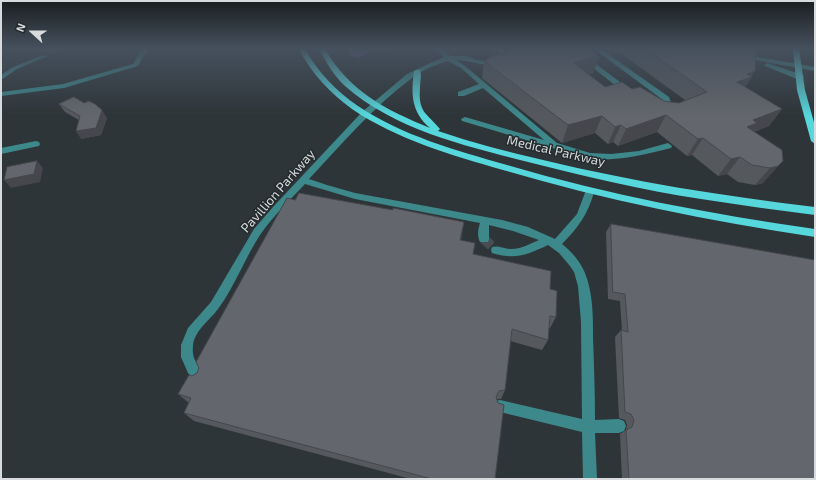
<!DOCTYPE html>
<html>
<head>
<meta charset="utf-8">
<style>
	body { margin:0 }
	#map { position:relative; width:816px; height:480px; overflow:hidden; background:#2e3538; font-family:"Exo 2",sans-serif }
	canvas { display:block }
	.frame { position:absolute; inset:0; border:2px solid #d7dbdd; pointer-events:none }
	.north { position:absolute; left:12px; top:12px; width:40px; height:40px; -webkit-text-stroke:3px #242b2e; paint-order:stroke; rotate:291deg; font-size:11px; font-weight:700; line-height:16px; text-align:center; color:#d7dbdd }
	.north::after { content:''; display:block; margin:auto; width:14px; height:18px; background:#d7dbdd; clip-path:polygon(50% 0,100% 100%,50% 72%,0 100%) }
</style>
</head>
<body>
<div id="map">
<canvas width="816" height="480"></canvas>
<div class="frame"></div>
<div class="north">N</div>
</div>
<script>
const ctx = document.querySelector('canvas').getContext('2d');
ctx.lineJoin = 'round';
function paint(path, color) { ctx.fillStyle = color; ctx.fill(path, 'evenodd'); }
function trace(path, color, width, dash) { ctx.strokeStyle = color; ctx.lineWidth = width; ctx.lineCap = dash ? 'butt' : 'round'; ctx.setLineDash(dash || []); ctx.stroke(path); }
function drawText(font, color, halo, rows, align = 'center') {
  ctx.font = font + ' "Exo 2",sans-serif'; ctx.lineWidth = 3; ctx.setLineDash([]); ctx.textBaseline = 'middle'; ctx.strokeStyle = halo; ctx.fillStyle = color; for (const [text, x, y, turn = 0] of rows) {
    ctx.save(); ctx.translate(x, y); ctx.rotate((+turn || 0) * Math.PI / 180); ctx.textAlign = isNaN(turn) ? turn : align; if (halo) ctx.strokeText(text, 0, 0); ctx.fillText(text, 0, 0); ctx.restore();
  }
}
paint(new Path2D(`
	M347 49H394L373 50 359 58 352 57Z`), '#664a8a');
trace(new Path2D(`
	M484 239 496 250`), '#474e51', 10, [10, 5]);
paint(new Path2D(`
	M142 49H148L138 66 64 88 1 96V92L63 84 133 64Z
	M436 49H443L450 56H467L476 60 487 61 499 56V52L496 49H503L505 52V57C491 72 473 60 456 60L465 66 557 143 590 153 611 154 639 151 668 143 672 146 671 148C644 155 618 161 590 159L462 121 461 119 465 117 544 140 483 88 464 96H458V92L479 84 461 68 448 61C435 65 422 70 412 78 373 107 342 144 309 179L327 185 355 193 502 220 528 227 555 239 577 214 586 190H592L594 192C588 214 578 228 562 244 572 252 580 261 585 273 593 293 593 316 593 337 594 365 595 392 595 420L619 419 624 421 626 426 624 431 619 433H595L597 479H583L582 432 500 412 495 411 494 406 495 401 500 400 582 419 581 322 578 286 574 272 570 266 559 253 548 245C527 255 515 260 492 253L491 250 492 247C498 245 505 249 511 249 521 249 530 244 539 240L513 231 489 225V239L488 242H480C477 236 478 229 480 223L355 199 305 184C290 200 273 216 260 235 245 258 235 286 218 309 210 320 194 331 193 346 191 364 202 365 207 378L205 382 201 384 197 382 188 373 181 357V345L188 328 211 302 254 229 273 207 362 112 407 74 426 65 444 57Z
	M569 49H576L632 91 631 93H625Z
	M594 49H601L669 97 672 105 669 110 657 111V107L664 105 663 100Z
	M43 55 48 56 17 69 1 80V75L13 67Z
	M746 55 815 67V71L744 58V56Z
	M767 63 803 75 804 77 803 79H797L765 66 764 65Z
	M36 141 39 142 40 144 39 146 1 154V148Z`), '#3d888b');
paint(new Path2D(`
	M299 49H305C318 72 336 91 358 106 403 136 455 150 507 165 608 195 711 214 815 229V237C709 221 605 200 503 170 451 155 398 140 352 109 330 93 311 73 299 49Z
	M319 49H325C349 91 386 110 430 128 411 112 411 94 414 71L416 70H420C422 75 420 82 420 88 418 113 427 113 440 129L438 131C473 143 508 152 543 160 635 182 722 196 815 207V215C777 210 739 205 701 199 642 190 583 176 524 161 462 145 394 129 345 86 334 76 326 62 319 49Z
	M793 49H799L805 90 815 126V144L811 141 797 90Z`), '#56d7dc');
paint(new Path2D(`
	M7 49H62L57 53Z
	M510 49H589L599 56 593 73 588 74 605 87 632 89 664 101 679 103 685 100 615 49H756L752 77 745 87 782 109 769 126 754 132 782 150 763 183 755 185 738 182 727 174 718 176 692 155 687 156 657 132 618 146 613 142 608 144 595 133 562 143 482 78 484 61 512 51Z
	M59 104 107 118 101 135 81 139 79 120 65 112Z
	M295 200 393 210 462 235 461 240 473 254 550 289 556 317 550 328H549L548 340 542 350 510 341 505 390 501 399H497L495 479H411L194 421 184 413 189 403 178 394 192 376 197 373Z
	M611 224 815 479H622L620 434 626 430 627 425 625 420 619 418 615 337 621 330 622 331 620 301 608 299 606 232Z`), '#55585d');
paint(new Path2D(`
	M54 49H62L57 53Z
	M599 56 593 73 568 80 574 63Z
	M755 71 751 77H752L741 94 737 82 747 74Z
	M782 109 769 126 748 134 734 144 753 120Z
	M102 110 107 118 101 135 81 139 76 131Z
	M666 115 657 132 618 146 626 129Z
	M602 116 595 133 562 143 568 125Z
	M621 125 613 142 608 144 615 127Z
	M703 138 692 155 687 156 698 139Z
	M740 157 727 174 718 176 731 159Z
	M37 161 43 168 40 182 11 188 4 180Z
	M783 161 763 183 755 185 770 168Z
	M464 222 462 235 458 252 460 240Z`), '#45474c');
const building = new Path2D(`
	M519 49H589L599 56 574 63 605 87 622 82 632 89 640 87 664 101 679 103 707 92 645 49H756L755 71 747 74 752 77 737 82 782 109 753 120 757 123 747 127 782 150 783 161 778 166 770 168 752 165 740 157 731 159 703 138 698 139 666 115 626 129 621 125 615 127 602 116 568 125 484 61 492 56Z
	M74 97 84 103 89 101 95 104 102 110 96 128 76 131 80 116 59 104Z
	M37 161 34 174 4 180 7 167Z
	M299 193 393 210V208L464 222 460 240 475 243 473 254 551 271 550 289 557 291 556 317 550 316 548 340 512 329 505 390 499 391 496 397 498 403 504 405 495 479H432L184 413 191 398 178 394 189 375 192 376 197 373 199 368 196 362 287 198 295 200Z
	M611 224 815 260V479H629L626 430 632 427 634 420 631 414 625 412 621 330 628 332 625 294 613 292Z`);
paint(building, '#63666c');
trace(building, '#45474c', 1);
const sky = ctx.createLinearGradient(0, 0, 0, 116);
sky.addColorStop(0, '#191d1f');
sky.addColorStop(0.42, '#46515e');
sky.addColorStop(1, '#46515e00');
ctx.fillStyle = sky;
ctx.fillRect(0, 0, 816, 116);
drawText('13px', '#d7dbdd', '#242b2e', [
	["Medical Parkway",556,151,13],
	["Pavillion Parkway",278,191,-49]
]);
</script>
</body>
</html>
